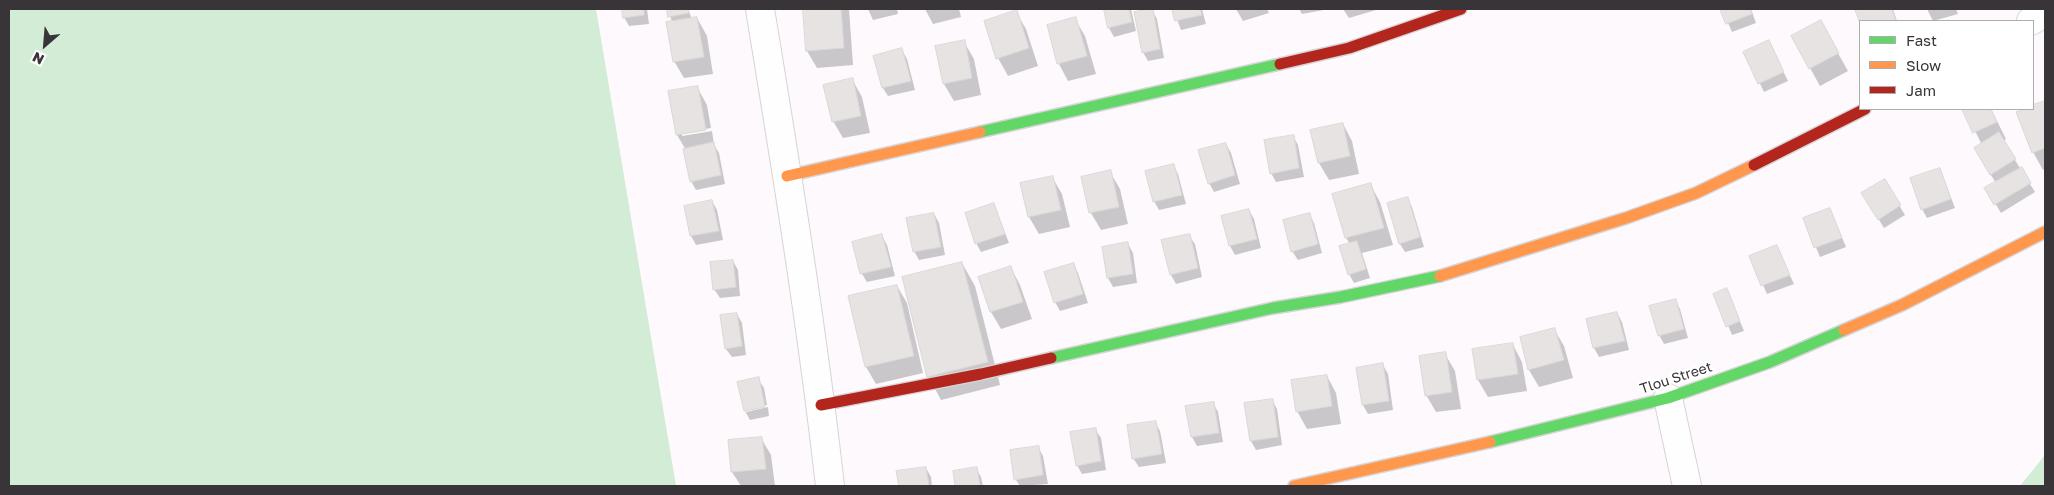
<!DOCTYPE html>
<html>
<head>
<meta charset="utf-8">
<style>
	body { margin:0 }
	#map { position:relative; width:2054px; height:495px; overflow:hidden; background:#fdf9fd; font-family:"Golos Text",sans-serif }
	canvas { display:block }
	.frame { position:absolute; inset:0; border:10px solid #383437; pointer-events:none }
	.legend { position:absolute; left:1859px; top:20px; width:175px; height:90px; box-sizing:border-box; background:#fff; border:1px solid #afaeaf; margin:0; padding:6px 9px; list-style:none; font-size:15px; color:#383437 }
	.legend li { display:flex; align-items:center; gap:10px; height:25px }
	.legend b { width:25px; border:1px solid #afaeaf }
	.north { position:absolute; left:20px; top:20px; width:50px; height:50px; -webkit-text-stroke:4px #fff; paint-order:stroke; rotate:207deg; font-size:14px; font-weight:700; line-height:20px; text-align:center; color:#383437 }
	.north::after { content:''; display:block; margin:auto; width:18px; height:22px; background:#383437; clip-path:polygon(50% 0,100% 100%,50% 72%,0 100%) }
</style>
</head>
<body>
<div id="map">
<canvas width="2054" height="495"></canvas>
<div class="frame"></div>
<ul class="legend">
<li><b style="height:6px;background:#63d668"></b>Fast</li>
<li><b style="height:6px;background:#ff974d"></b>Slow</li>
<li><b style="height:6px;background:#b3261e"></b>Jam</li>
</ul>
<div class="north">N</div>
</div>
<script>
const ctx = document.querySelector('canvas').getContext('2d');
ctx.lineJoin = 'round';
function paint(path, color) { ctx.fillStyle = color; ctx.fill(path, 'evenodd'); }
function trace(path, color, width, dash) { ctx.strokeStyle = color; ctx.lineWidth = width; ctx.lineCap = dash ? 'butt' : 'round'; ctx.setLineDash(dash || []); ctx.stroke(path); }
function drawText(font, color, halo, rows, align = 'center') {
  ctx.font = font + ' "Golos Text",sans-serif'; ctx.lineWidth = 4.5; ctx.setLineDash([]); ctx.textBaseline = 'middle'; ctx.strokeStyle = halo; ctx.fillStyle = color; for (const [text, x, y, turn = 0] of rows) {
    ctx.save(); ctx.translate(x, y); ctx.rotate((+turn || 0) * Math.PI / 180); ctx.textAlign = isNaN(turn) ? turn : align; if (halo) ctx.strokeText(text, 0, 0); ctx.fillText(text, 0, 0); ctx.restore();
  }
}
paint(new Path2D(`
	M9 9H596L676 486H9Z
	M2045 455V486H2020Z`), '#d2ecd5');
paint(new Path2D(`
	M623 9H647L649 24 629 26 624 17Z
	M668 9H688L692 19 697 18 707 36 713 74 684 78 674 61 672 22Z
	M804 9H849L853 65 817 68 807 51Z
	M868 9H897L898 14 873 20Z
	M925 9H959L961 17 933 24Z
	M1105 9H1131L1136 31 1114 37 1109 28Z
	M1173 9H1202L1206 24 1181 30Z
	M1236 9H1267L1269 13 1243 21Z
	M1299 9H1324V10L1302 14Z
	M1343 9H1376V10L1349 18Z
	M1722 9H1751L1756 23 1732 32Z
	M1857 9H1893L1897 21H1861Z
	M1927 9H1956L1958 14 1933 21Z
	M1152 10 1157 19 1164 58 1148 61 1143 52Z
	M1016 12 1026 29 1038 66 1008 76 998 58Z
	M1075 19 1085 36 1096 74 1068 81 1059 64 1049 26Z
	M1830 39 1848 71 1820 86 1810 68Z
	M964 42 974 59 981 95 954 101 944 84Z
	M902 50 907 59 915 90 888 96 883 88Z
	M1773 50 1788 81 1764 92 1745 53Z
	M852 79 862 97 870 133 843 138 833 121Z
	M697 87 707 105 711 128 682 133V136L712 131 714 145 719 153 725 184 696 190 691 181 686 150 677 135 670 92Z
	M2045 102V169L2043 170 2033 152 2017 112 2033 109V107Z
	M1964 109H1991L2006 139 2003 141 2035 192 2001 213 1986 188 1996 183 1980 158 1982 145Z
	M1343 124 1352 141 1359 174 1329 180 1319 163Z
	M1293 136 1298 145 1304 177 1276 182 1271 173Z
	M1226 144 1231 153 1240 184 1214 192 1209 183Z
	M1173 165 1178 174 1186 204 1159 210 1154 201Z
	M1940 169 1955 208 1927 218 1922 209Z
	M1110 172 1120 189 1128 224 1101 230 1091 213 1083 178Z
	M1052 177 1062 194 1070 227 1039 234 1029 217Z
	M1884 180 1905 215 1884 228 1868 202Z
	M1370 184 1380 202 1393 245 1362 253 1370 278 1354 283 1349 274 1350 244 1346 238 1334 195Z
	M1407 198 1412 207 1424 247 1405 252 1400 244Z
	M712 201 717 210 723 240 696 245 691 236 685 207Z
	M994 205 1009 243 981 252 976 243Z
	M1830 209 1846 247 1820 257 1804 219Z
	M1249 210 1254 219 1261 248 1235 255 1230 246 1223 216Z
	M934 214 939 223 945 255 919 260 914 251Z
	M1309 214 1314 223 1322 253 1298 260 1292 251Z
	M882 236 887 245 895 276 867 282 862 274Z
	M1189 236 1195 244 1202 277 1176 284 1171 275Z
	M1128 244 1133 253 1137 283 1113 287 1108 278Z
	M1776 246 1794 284 1767 294 1750 256Z
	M733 261 738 270 740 296 720 298 714 289Z
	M962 263 975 286 1000 385 941 400 928 376Z
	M1073 264 1078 273 1088 303 1060 311 1055 302Z
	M1011 268 1020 285 1032 319 1001 329 991 312 979 277Z
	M897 286 907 303 923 373 876 384 866 367 849 297Z
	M1727 290 1744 331 1732 335 1715 295Z
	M1675 300 1680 309 1688 338 1664 344 1659 335Z
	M1617 313 1622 322 1629 350 1599 357 1594 348Z
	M737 314 742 323 746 355 732 357 726 349Z
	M1554 329 1564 346 1573 378 1539 387 1529 370Z
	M1513 345 1522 362 1527 391 1488 397 1478 380Z
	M1445 354 1455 371 1461 409 1436 412 1426 395Z
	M1383 365 1388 374 1393 410 1368 414 1363 405Z
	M1327 376 1336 393 1341 424 1307 429 1297 411Z
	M758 379 764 388 767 405 746 409V412L768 407 769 416 750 420 745 411Z
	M1272 400 1277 409 1282 445 1256 450 1251 441Z
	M1213 403 1218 412 1223 442 1197 446 1192 437Z
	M1155 422 1160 431 1166 463 1139 467 1133 458Z
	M1095 429 1101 438 1106 470 1082 474 1077 465Z
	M761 438 771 455 775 486H741L732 472 729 441Z
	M1038 447 1043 456 1048 484 1020 486 1016 480Z
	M926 468 931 477 932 486H900L898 472Z
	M976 468 981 477 983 486H956L954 472Z`), '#0003');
const building = new Path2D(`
	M622 9H644V15L623 18Z
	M667 9H688L689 13 668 17Z
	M803 9H841L844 48 806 51Z
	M1104 9H1129L1132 22 1108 28Z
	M1153 9 1160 49 1142 53 1134 12Z
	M1172 9H1200L1202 15 1175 21Z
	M1720 9H1750L1752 14 1726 24Z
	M1855 9H1892L1896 21 1860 22Z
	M1017 10 1029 48 996 59 984 21Z
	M697 17 704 57 673 62 666 22Z
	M1076 17 1087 56 1057 64 1047 25Z
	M1821 20 1839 53 1809 69 1791 36Z
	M965 40 972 78 943 84 935 46Z
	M1769 40 1784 72 1758 84 1743 52Z
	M902 48 911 81 882 88 873 56Z
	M853 78 861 116 832 122 823 85Z
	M698 86 706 130 676 135 668 91Z
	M2045 101V148L2032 153 2016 112 2023 109H2033V105Z
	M1962 109H1991L1997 122 1973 133Z
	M1343 123 1350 156 1318 163 1310 130Z
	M1999 132 2016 159 1990 175 1974 148Z
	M1294 135 1299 168 1270 174 1264 140Z
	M714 142 721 175 690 182 683 149Z
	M1226 143 1235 175 1208 184 1198 150Z
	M1174 164 1182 195 1153 202 1145 171Z
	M2022 167 2031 183 1994 205 1984 188Z
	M1940 168 1951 199 1921 210 1910 178Z
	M1111 170 1119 207 1089 213 1081 177Z
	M1053 176 1061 210 1028 217 1020 183Z
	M1885 179 1901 205 1878 220 1861 193Z
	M1371 183 1384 228 1345 238 1332 194Z
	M1408 197 1420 237 1399 244 1387 203Z
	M712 200 719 231 690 236 684 206Z
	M994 203 1005 234 975 244 965 213Z
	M1830 208 1842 238 1814 248 1803 218Z
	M1249 209 1257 239 1229 246 1221 216Z
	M934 213 941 247 913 252 906 218Z
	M1310 213 1318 244 1291 252 1283 220Z
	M882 234 891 267 860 274 852 242Z
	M1190 234 1198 268 1170 275 1161 240Z
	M1357 241 1366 269 1348 275 1339 246Z
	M1128 242 1133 274 1107 278 1102 247Z
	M1777 245 1790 275 1761 286 1749 256Z
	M733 260 736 287 713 290 710 262Z
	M962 262 988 362 927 377 902 277Z
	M1074 263 1083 294 1054 303 1044 272Z
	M1011 266 1023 302 990 312 978 277Z
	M897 285 914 356 865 367 848 296Z
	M1727 288 1740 321 1726 327 1713 294Z
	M1676 299 1684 329 1658 336 1649 306Z
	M1617 312 1625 341 1593 348 1586 319Z
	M737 313 742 346 725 349 720 315Z
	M1555 328 1564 360 1528 370 1520 337Z
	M1513 343 1518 374 1477 380 1472 349Z
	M1446 352 1452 392 1425 396 1419 356Z
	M1383 363 1389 401 1362 405 1356 368Z
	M1327 375 1332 406 1296 412 1291 380Z
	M759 377 765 407 744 411 737 382Z
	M1273 399 1278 437 1250 441 1244 403Z
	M1214 402 1219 433 1191 437 1185 406Z
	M1156 421 1162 454 1132 459 1127 425Z
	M1096 428 1101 461 1076 466 1070 432Z
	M762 437 766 469 731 472 728 440Z
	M1039 446 1043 475 1014 480 1010 450Z
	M926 467 929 486H899L896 471Z
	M977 467 980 486H955L953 471Z`);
paint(building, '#e7e3e3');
trace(building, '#dad7d7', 1);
const street = new Path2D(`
	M760 9C786 167 812 326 830 486
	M2031 21 2045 12
	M1668 398 1687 486`);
const fast = new Path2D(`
	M980 132 1280 64
	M1051 358 1273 308 1341 297 1440 276
	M1490 442 1668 398 1770 362 1844 330`);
const slow = new Path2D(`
	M787 176 980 132
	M1440 276 1626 218 1696 193 1754 165
	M1844 330 1902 305 2045 232
	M1294 486 1490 442`);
const jam = new Path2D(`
	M1280 64 1349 48 1461 9
	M1754 165 1865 109
	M821 405 981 374 1051 358`);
trace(street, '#d7d4d7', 30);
trace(fast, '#d7d4d7', 14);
trace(slow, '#d7d4d7', 14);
trace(jam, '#d7d4d7', 14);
trace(street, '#fffeff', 28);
trace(fast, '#63d668', 11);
trace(slow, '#ff974d', 11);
trace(jam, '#b3261e', 11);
drawText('14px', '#383437', '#fff', [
	["Tlou Street",1676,378,-18]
]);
</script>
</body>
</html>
